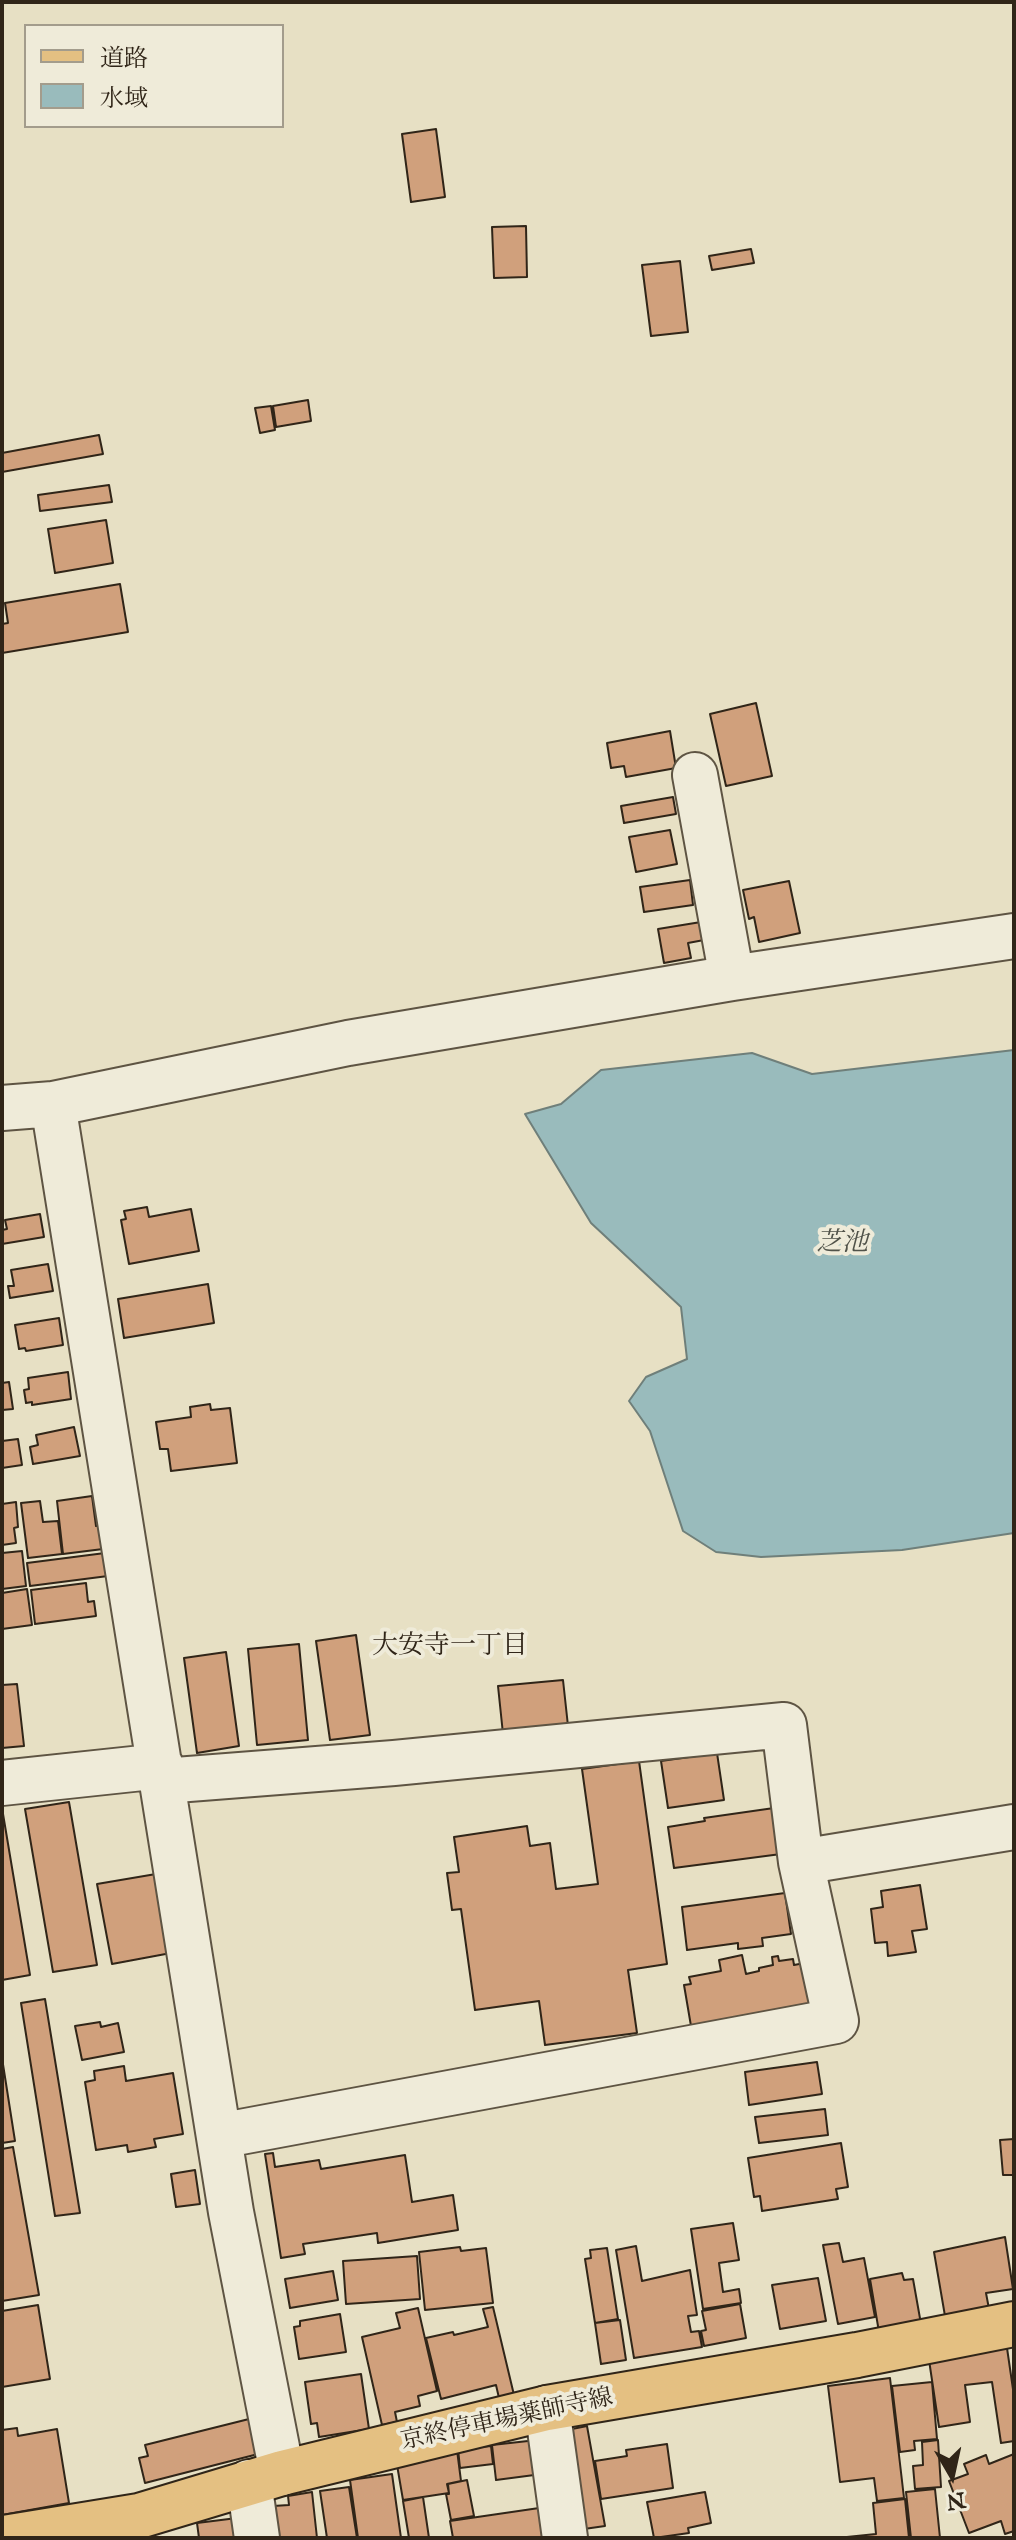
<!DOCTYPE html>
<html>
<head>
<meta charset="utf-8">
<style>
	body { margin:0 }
	#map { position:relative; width:1016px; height:2540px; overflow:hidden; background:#e7e0c4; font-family:"IM FELL English","Noto Serif JP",serif }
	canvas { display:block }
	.frame { position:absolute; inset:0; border:4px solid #302518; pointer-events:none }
	.legend { position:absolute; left:24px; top:24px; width:260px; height:104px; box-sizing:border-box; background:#efebd9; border:2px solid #a39c8c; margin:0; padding:10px 14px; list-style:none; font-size:24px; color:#302518 }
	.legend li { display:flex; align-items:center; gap:16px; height:40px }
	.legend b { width:40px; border:2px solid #a39c8c }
	.north { position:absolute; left:912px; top:2436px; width:80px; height:80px; -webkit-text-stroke:6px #efebd9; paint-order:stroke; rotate:171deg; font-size:22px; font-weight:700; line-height:32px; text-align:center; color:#302518 }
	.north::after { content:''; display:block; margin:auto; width:28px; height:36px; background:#302518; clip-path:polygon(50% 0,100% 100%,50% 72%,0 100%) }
</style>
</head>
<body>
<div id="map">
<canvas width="1016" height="2540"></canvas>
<div class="frame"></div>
<ul class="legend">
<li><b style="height:10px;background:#e4c082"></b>道路</li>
<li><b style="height:22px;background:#99bbbc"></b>水域</li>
</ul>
<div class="north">N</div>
</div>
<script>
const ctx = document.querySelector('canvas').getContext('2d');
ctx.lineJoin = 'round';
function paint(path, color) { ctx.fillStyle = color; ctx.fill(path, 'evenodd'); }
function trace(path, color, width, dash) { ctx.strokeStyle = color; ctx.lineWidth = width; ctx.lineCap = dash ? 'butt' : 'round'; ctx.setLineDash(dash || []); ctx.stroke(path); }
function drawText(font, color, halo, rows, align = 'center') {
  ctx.font = font + ' "IM FELL English","Noto Serif JP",serif'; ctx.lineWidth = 8; ctx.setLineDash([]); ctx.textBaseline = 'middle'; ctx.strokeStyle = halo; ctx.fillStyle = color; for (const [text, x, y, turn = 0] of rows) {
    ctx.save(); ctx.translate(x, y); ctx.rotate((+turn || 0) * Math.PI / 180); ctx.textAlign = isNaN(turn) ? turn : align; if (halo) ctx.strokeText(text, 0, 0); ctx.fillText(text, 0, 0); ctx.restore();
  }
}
const water = new Path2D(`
	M1014 1050V1533L902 1550 761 1557 716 1552 683 1531 650 1431 629 1401 646 1377 687 1359 681 1307 591 1223 525 1114 561 1104 601 1070 752 1053 812 1074Z`);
paint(water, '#99bbbc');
trace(water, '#6f7f7a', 2);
const building = new Path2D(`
	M436 129 445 197 411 202 402 134Z
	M526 226 527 277 494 278 492 227Z
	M751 249 754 263 712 270 709 256Z
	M680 261 688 332 651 336 642 265Z
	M308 400 311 421 276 427 273 406Z
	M271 406 275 430 260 433 255 408Z
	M99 435 103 454 2 472V453Z
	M109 485 112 502 40 511 38 495Z
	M106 520 113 563 55 573 48 529Z
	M120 584 128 632 2 653V624L8 623 5 603Z
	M756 703 772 776 726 786 710 714Z
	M670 731 676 768 626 777 624 766 611 768 607 743Z
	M673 797 676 814 624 823 621 806Z
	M670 830 677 864 636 872 629 837Z
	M690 880 693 905 644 912 640 887Z
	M789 881 800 933 759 942 754 917 749 919 743 890Z
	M701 922 704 940 688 943 691 958 664 963 658 929Z
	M147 1207 149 1217 191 1209 199 1251 129 1264 121 1220 126 1219 124 1211Z
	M40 1214 44 1237 2 1244V1230L7 1229 5 1220Z
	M48 1264 53 1291 10 1298 8 1286H14L11 1270Z
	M208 1284 214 1323 124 1338 118 1299Z
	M59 1318 63 1345 26 1351 25 1348 19 1349 15 1325Z
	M68 1372 71 1399 32 1405V1402L26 1403 24 1390 29 1389 28 1378Z
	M9 1382 13 1409 2 1410V1383Z
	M210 1404 211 1410 230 1408 237 1463 171 1471 168 1449H160L156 1422 191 1417 190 1407Z
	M74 1427 80 1456 33 1464 30 1447 38 1445 36 1435Z
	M18 1439 22 1465 2 1468V1441Z
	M92 1496 96 1526H100L103 1549 63 1554 57 1501Z
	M40 1501 43 1522 58 1521 62 1554 28 1558 21 1503Z
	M16 1502 18 1527 14 1528 16 1543 2 1545V1504Z
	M22 1551 26 1586 2 1589V1553Z
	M105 1553 108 1576 30 1586 27 1563Z
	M86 1583 88 1602 94 1601 96 1616 35 1624 31 1590Z
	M27 1589 32 1625 2 1629V1593Z
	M356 1635 370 1735 330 1740 316 1641Z
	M299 1644 308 1740 257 1745 248 1649Z
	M226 1652 239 1746 197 1753 184 1658Z
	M563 1680 568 1726 503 1734 498 1686Z
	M17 1684 24 1746 2 1748V1685Z
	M717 1753 724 1800 668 1808 661 1761Z
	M639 1761 667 1964 628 1970 637 2033 545 2045 539 2001 475 2010 461 1909 452 1910 447 1873 459 1872 454 1837 527 1826 530 1846 550 1843 556 1889 598 1884 582 1769Z
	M69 1802 97 1965 53 1972 25 1809Z
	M2 1808 30 1975 2 1980Z
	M774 1808 781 1854 674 1868 668 1827 705 1821 704 1818Z
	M156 1874 171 1953 112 1964 97 1884Z
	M920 1885 927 1929 912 1931 916 1952 888 1956 887 1942 875 1943 871 1909 883 1907 881 1891Z
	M785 1893 791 1934 762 1938 763 1946 738 1949V1943L687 1950 682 1907Z
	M742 1955 746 1974 759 1971V1968L773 1965 772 1957 778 1956 779 1961 793 1959 794 1965 810 1962 819 2010 691 2026 684 1985 691 1984 689 1977 721 1971 719 1960Z
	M45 1999 80 2213 55 2216 21 2003Z
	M100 2022 101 2027 118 2023 124 2052 82 2060 75 2026Z
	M2 2058 15 2141 2 2143Z
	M817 2062 822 2094 749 2105 745 2072Z
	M124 2066 126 2081 173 2073 183 2134 154 2139 156 2147 128 2152 127 2145 96 2150 85 2082 95 2080 94 2071Z
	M825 2109 828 2135 759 2143 755 2117Z
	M1014 2139V2175H1003L1000 2140Z
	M841 2143 848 2187 836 2189 838 2199 762 2211 760 2196 754 2197 748 2158Z
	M13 2147 39 2295 2 2301V2149Z
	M273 2153 275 2167 319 2160 321 2169 405 2155 412 2202 453 2195 458 2230 378 2243 377 2233 303 2244 305 2254 281 2258 265 2154Z
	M195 2170 200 2204 176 2207 171 2174Z
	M733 2223 739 2260 719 2263 723 2292 739 2289 741 2303 703 2309 691 2229Z
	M1005 2237 1013 2289 986 2293 989 2309 945 2316 934 2252Z
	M839 2243 843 2262 864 2258 875 2317 838 2324 823 2245Z
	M636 2246 642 2281 690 2270 697 2315 688 2316 691 2332 699 2331 702 2347 634 2358 616 2250Z
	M460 2247 461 2251 486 2248 493 2303 425 2310 419 2252Z
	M607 2248 618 2319 595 2323 585 2259 591 2258 590 2250Z
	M417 2256 420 2299 346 2304 343 2261Z
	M333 2271 338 2300 290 2308 285 2279Z
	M902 2273 904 2280 913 2279 921 2324 879 2332 870 2279Z
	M818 2278 826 2321 780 2329 772 2285Z
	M740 2304 746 2338 704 2346 701 2331 706 2330 702 2311Z
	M38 2305 50 2379 2 2387V2311Z
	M493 2307 514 2395 499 2398 496 2385 441 2399 426 2338 453 2332 454 2335 488 2327 483 2309Z
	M418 2308 437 2391 418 2396 420 2406 395 2412 397 2422 382 2425 362 2337 400 2328 396 2313Z
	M340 2314 346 2352 299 2359 294 2327 300 2326V2321Z
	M620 2320 626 2360 601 2364 595 2323Z
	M1007 2348 1014 2396V2441L1001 2443 992 2382 965 2385 970 2422 939 2427 929 2360Z
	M361 2374 369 2429 319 2437 317 2423 311 2424 305 2382Z
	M890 2378 904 2498 877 2501 874 2478 840 2482 828 2386Z
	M932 2382 937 2439 914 2441 915 2450 900 2452 892 2386Z
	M253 2418 262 2453 145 2483 139 2458 148 2456 145 2445Z
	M587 2426 605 2526 584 2529 567 2430Z
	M17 2428 18 2436 57 2429 69 2503 2 2515V2430Z
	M537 2440 542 2474 496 2480 492 2445Z
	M938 2440 941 2487 915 2489 913 2466 923 2465 922 2442Z
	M667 2444 673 2488 601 2499 595 2461 627 2456 626 2450Z
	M491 2446 493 2464 460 2468 458 2449Z
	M457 2450 461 2481 447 2484 449 2493 403 2500 396 2459Z
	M1014 2454V2531L1005 2534 1001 2521 969 2533 949 2481 968 2474 964 2464 986 2455 989 2464Z
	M392 2474 401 2538H358L350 2480Z
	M467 2480 474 2516 451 2520 446 2494H449L448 2484Z
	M349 2487 357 2538H327L320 2491Z
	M935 2489 940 2538H911L906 2492Z
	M312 2492 317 2538H277L273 2506 289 2505 288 2496Z
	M705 2492 711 2523 688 2528 689 2533 654 2538 647 2502Z
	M423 2497 429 2538H409L403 2501Z
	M905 2499 909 2538H837L876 2534 873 2503Z
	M546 2507 550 2538H453L450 2521Z
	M237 2518 244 2538H199L197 2523Z`);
paint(building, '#d0a07c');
trace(building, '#302518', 2);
const minor = new Path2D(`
	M695 775 732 978
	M53 1104 231 2212 282 2473
	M2 1108 53 1104 348 1043 732 978 1014 936
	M163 1781 394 1763 784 1725 801 1862 1014 1827
	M2 1783 161 1766
	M219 2136 836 2021 801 1862
	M547 2408 565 2538
	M249 2482 257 2538`);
const major = new Path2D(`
	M4 2538 139 2516 282 2473 547 2408 857 2355 1014 2324`);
trace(minor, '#5e5443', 48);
trace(major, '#302518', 48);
trace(minor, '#efebd9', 44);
trace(major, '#e4c082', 44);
drawText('24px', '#302518', '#efebd9', [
	["京終停車場薬師寺線",507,2421,-12]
]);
drawText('italic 26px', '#505249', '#efebd9', [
	["芝池",842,1245]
]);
drawText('26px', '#302518', '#efebd9', [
	["大安寺一丁目",450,1648]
]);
</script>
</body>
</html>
